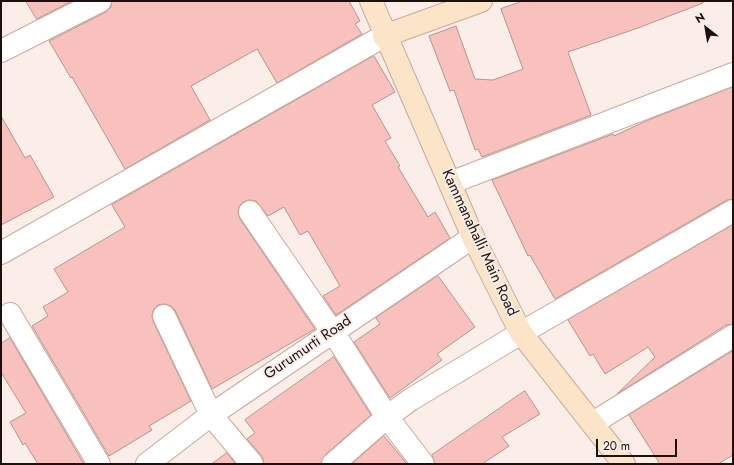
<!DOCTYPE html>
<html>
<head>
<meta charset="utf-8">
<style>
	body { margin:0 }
	#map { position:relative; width:734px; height:465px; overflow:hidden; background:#fbede7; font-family:Jost,sans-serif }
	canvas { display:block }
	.frame { position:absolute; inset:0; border:2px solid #1c110c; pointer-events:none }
	.north { position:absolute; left:686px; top:8px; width:40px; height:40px; -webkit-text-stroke:3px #fbede7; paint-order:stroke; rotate:329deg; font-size:11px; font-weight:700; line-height:16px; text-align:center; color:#1c110c }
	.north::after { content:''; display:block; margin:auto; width:14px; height:18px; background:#1c110c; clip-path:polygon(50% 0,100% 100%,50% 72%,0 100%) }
	.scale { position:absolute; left:596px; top:439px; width:81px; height:18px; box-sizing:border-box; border:2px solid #1c110c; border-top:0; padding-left:5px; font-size:12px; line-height:14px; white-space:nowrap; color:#1c110c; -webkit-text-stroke:3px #fbede7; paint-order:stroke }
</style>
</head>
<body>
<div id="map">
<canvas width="734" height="465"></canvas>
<div class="frame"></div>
<div class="north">N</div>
<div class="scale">20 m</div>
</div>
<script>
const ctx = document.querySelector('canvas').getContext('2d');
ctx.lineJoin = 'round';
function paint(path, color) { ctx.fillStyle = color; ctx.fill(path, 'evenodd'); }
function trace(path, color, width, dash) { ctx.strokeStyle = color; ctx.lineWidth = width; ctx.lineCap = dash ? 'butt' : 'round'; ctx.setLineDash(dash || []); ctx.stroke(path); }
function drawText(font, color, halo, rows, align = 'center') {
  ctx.font = font + ' Jost,sans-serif'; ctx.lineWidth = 4; ctx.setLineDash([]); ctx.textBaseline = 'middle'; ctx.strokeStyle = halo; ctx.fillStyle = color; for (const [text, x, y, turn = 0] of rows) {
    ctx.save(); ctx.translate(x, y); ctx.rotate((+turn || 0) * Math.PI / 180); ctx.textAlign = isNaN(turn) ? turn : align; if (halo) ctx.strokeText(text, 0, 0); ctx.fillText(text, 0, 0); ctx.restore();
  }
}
const building = new Path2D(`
	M26 1H72L37 19Z
	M112 1H349L360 21 355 24 362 34 277 83 257 49 191 86 210 120 125 169 72 77 71 78 49 41 106 12 111 7Z
	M523 1H703V3L638 28 568 52 591 115 482 157 478 149 475 150 454 90 450 91 429 36 456 26 475 79 493 80 523 69 501 9Z
	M374 56 395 92 372 105 391 138 385 141 400 166 398 167 428 217 435 212 450 238 336 315 323 296 340 286 308 231 300 235 284 207 268 216 256 201 249 200 243 202 239 207 238 213 240 219 315 329 212 389 175 310 171 306 165 304 158 305 154 309 152 315 153 321 191 401 149 426 152 430 109 456 32 326 48 316 43 307 68 292 54 269 125 227 112 205Z
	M733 87V199L727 200 555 299 530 255 528 256 492 180 613 134 614 136 646 121Z
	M1 116 25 158 30 155 54 197 1 225Z
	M733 225V324L726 325 617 394 655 357 648 347 605 374 593 354 590 356 568 320Z
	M438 276 475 327 437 354 442 360 390 398 354 342 380 324 376 318Z
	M10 338 84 464H38L25 443 23 445 10 422 26 413 1 372V344Z
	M733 351V455L718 464H660L629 415Z
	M334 357 371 415 325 455 321 464H264L262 456 247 439 255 433 245 420Z
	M525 391 540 414 502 437 509 446 482 464H435L432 455Z
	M384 436 407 464H352Z
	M227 453 236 464H212Z`);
paint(building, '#f8c1be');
trace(building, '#b79391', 1);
const street = new Path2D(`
	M1 51 100 1
	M450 183 733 74
	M250 212 342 346 387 417 423 464
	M1 253 384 36
	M10 314 99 464
	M164 316 211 415 252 464
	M593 423 733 336
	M147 464 211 415 473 237
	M333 464 387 417 410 400 521 333 733 211`);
const secondary = new Path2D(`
	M371 1 473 237 521 333 624 464
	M384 36 481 1`);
trace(street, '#cbaa9c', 24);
trace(secondary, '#cbaa9c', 24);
trace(street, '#fff', 22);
trace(secondary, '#fbe4c8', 22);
drawText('15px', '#1c110c', '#fbede7', [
	["Kammanahalli Main Road",479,243,65],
	["Gurumurti Road",308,348,-34]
]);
</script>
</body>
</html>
